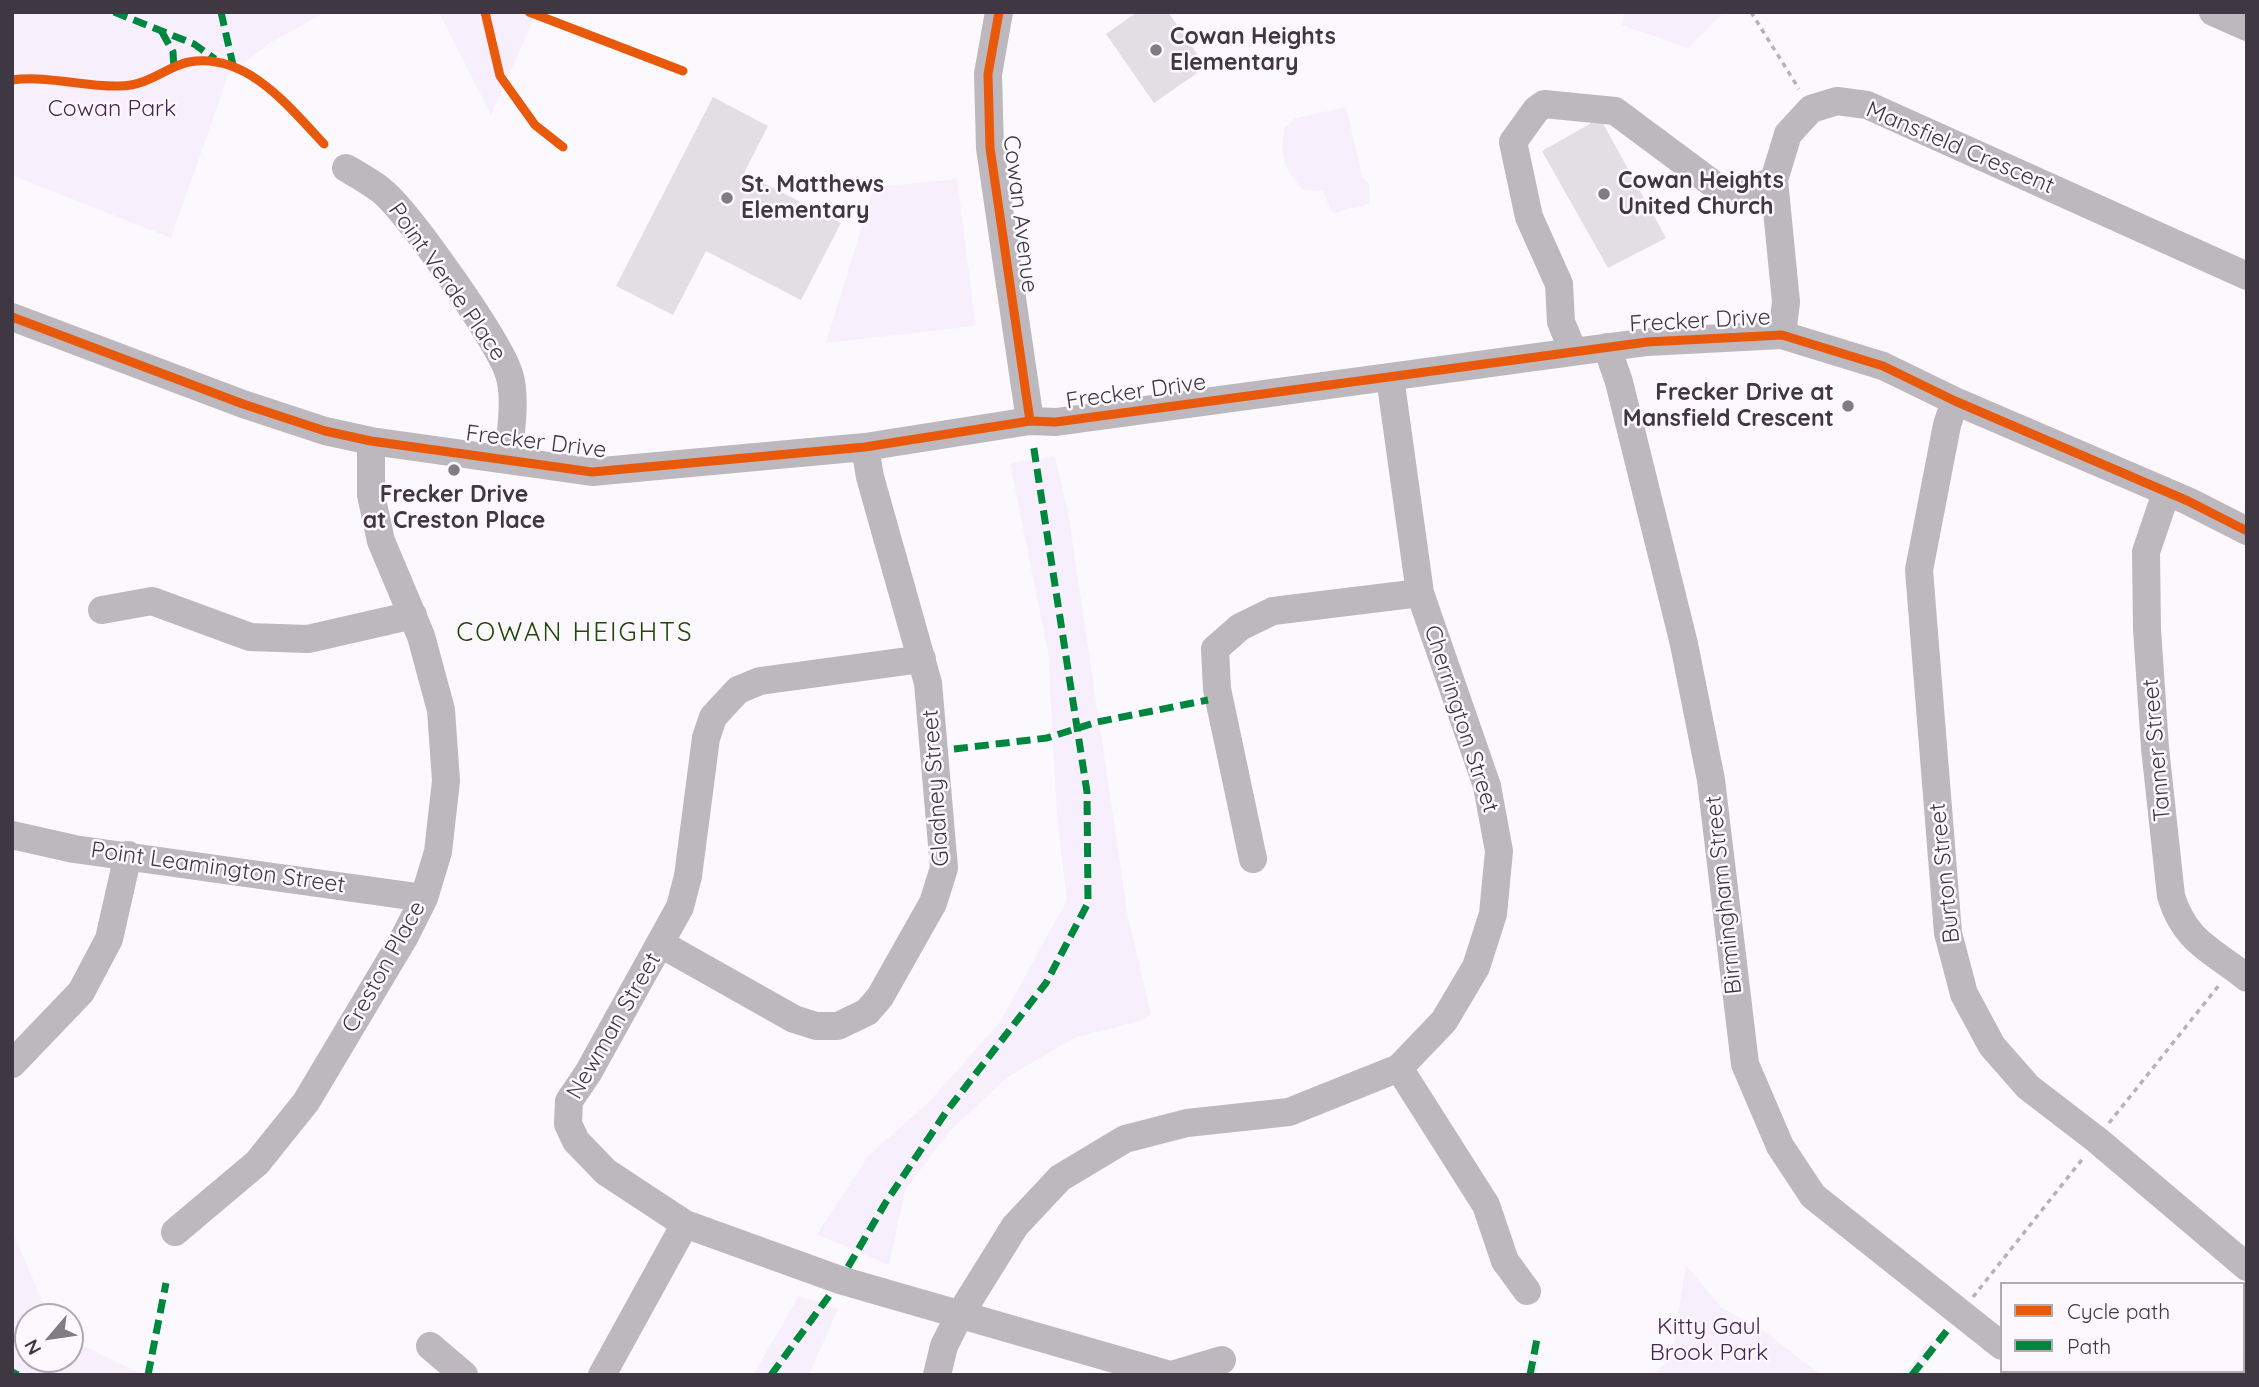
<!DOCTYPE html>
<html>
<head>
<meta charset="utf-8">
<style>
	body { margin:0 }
	#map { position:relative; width:2259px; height:1387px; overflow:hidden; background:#fbf9fd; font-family:Quicksand,sans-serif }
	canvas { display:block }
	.frame { position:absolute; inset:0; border:14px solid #3f3842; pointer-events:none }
	.legend { position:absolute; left:2000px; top:1282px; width:245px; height:91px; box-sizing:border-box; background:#fcf8fe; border:2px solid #b0abb3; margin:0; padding:9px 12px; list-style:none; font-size:21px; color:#3f3842 }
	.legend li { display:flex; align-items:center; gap:14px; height:35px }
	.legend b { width:35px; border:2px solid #b0abb3 }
	.north { position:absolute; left:14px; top:1303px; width:70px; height:70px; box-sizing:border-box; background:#fcf8fe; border:2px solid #b0abb3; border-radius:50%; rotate:241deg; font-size:19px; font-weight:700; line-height:28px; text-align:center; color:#3f3842 }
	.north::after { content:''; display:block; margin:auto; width:24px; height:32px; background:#817c83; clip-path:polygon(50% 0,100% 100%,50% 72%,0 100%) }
</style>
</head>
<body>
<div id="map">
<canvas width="2259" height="1387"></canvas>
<div class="frame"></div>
<ul class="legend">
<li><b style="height:9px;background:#e8590c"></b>Cycle path</li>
<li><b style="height:9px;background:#00873e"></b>Path</li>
</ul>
<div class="north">N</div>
</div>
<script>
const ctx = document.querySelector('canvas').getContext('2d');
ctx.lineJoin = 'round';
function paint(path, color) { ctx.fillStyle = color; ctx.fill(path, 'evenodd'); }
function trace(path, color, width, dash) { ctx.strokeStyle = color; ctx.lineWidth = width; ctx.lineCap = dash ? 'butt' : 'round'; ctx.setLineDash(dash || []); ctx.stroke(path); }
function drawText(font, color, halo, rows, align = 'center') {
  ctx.font = font + ' Quicksand,sans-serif'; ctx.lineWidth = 5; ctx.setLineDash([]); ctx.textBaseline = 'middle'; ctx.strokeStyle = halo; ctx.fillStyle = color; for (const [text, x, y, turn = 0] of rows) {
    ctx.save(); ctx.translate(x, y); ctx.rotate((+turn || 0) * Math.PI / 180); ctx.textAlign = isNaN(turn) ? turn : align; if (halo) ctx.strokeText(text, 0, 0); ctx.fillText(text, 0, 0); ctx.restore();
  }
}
paint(new Path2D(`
	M12 12H326L268 44 228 76 171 238 12 175Z
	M439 12H537L491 115Z
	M1624 12H1724L1688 48 1622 25Z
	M1346 107 1363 179 1369 183 1370 204 1332 213 1323 191 1304 190C1284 171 1280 155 1284 128L1296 118Z
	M957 179 976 326 826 343 874 187Z
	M1055 456 1068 512 1128 917 1151 1014 1140 1021 1074 1038 1006 1078 949 1132 905 1190 889 1265 817 1234 868 1156 929 1102 1000 1022 1067 900 1057 817 1048 652 1010 463Z
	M12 1230 49 1317H28V1359H70V1339L143 1375H12Z
	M1686 1265 1721 1307 1768 1334 1821 1375H1654L1672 1356Z
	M799 1296 838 1309 809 1375H753Z
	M1931 1339 1940 1346 1919 1375H1904Z
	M1531 1340 1540 1341 1537 1375H1525Z`), '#f8effd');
paint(new Path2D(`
	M1137 12H1168L1206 67 1154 103 1106 34Z
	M713 97 768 126 744 173 841 223 801 300 706 251 673 315 616 286Z
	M1600 118 1666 238 1608 268 1542 151Z`), '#e2dee4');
trace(new Path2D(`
	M1751 12 1799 89
	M2109 1123 2220 984
	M1973 1297 2084 1157`), '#b6b2b7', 3.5, [5, 5]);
trace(new Path2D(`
	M999 12 988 74 990 148 1030 421
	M2213 12 2247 27
	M346 168C358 175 371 182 382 191 409 213 499 341 509 374 516 395 512 439 505 459
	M12 317 243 404 325 431 371 441 592 472 865 447 1030 421 1056 422 1647 342 1782 335 1883 366 1955 401 2188 501 2247 531
	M1782 335 1786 302 1774 180 1788 134 1811 109 1837 101 1867 105 2247 276
	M1607 347 1619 382 1684 644 1711 780 1745 1064 1780 1146 1813 1196 2002 1346
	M1573 351 1561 322 1559 284 1529 217 1513 142 1536 110 1544 104 1615 111 1732 198 1774 180
	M1955 401 1947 425 1919 570 1948 933 1964 994 1992 1046 2028 1087 2097 1140 2247 1267
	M2166 493 2146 552 2147 629 2155 748 2171 896C2185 942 2212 950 2247 978
	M102 610 152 601 250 637 308 639 413 615
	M922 659 760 681 738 690 713 717 706 738 688 876 680 907 588 1073 569 1101 568 1124 576 1141 606 1172 685 1224 840 1280 1170 1375
	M12 835 74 849 424 898
	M1253 859 1217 689 1215 649 1240 627 1273 611 1420 593
	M661 944 794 1019 816 1026H838L867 1012 880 997 933 903 944 868 928 683 870 477 865 447
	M12 1064 81 992 109 939 128 855
	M1399 1068 1486 1205 1505 1261 1527 1291
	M175 1232 257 1163 306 1102 405 936 424 898 438 852 446 781 441 710 421 636 381 541 371 495V441
	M430 1346 464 1375
	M2034 1371 2039 1375
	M602 1375 685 1224
	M937 1375 944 1346 959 1316 1015 1226 1060 1178 1125 1139 1187 1123 1289 1112 1399 1068 1444 1021 1476 967 1493 914 1499 851 1487 786 1420 593 1390 377
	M1172 1375 1222 1360`), '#bcb8bd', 28);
trace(new Path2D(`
	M114 12 194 44 215 59
	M221 12 233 65
	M162 32 173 52 174 69
	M954 749 1047 738 1097 722 1208 700
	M848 1267 886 1202 946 1112 1046 983 1088 903 1087 792 1033 443
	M12 1372 18 1375
	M148 1375 166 1283
	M771 1375 829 1296
	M1530 1375 1537 1339
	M1912 1375 1949 1328`), '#00873e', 7, [14, 7]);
trace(new Path2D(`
	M485 12 500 76 535 125 563 147
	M529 12 683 71
	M999 12 988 74 990 148 1030 421
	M12 80C47 75 84 87 119 86 149 86 167 66 189 62 247 52 289 107 324 144
	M12 317 243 404 325 431 371 441 592 472 865 447 1030 421 1056 422 1647 342 1782 335 1883 366 1955 401 2188 501 2247 531`), '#e8590c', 9);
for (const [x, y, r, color] of [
	[1156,50,7,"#817c83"],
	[1604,194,7,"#817c83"],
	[727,198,7,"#817c83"],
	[1848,406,7,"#817c83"],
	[454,470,7,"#817c83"]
]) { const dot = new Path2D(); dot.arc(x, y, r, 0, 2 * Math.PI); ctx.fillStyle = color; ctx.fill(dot); trace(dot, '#fcf8fe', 2.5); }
drawText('bold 23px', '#3f3842', '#fcf8fe', [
	["Cowan Heights",1170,37],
	["Elementary",1170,63],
	["Cowan Heights",1618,181],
	["United Church",1618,207],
	["St. Matthews",741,185],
	["Elementary",741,211],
	["Frecker Drive at",1834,393,"right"],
	["Mansfield Crescent",1834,419,"right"],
	["Frecker Drive",454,495,"center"],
	["at Creston Place",454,521,"center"]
], 'left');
drawText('23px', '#492456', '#fcf8fe', [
	["Cowan Park",112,109],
	["Kitty Gaul",1709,1327],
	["Brook Park",1709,1353]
]);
drawText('23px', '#3f3842', '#fcf8fe', [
	["Mansfield Crescent",1960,148,23],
	["Cowan Avenue",1020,214,83],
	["Point Verde Place",447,282,55],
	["Frecker Drive",1700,321,-3],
	["Frecker Drive",1136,392,-8],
	["Frecker Drive",536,442,7],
	["Cherrington Street",1461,719,72],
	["Tanner Street",2157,750,-95],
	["Gladney Street",936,788,-94],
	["Point Leamington Street",218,868,8],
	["Burton Street",1945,873,-96],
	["Birmingham Street",1724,895,-96],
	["Creston Place",384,967,-61],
	["Newman Street",614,1026,-60]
]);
ctx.letterSpacing = '2px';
drawText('26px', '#1f4708', '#fcf8fe', [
	["COWAN HEIGHTS",575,633]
]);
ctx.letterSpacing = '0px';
</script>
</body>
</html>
